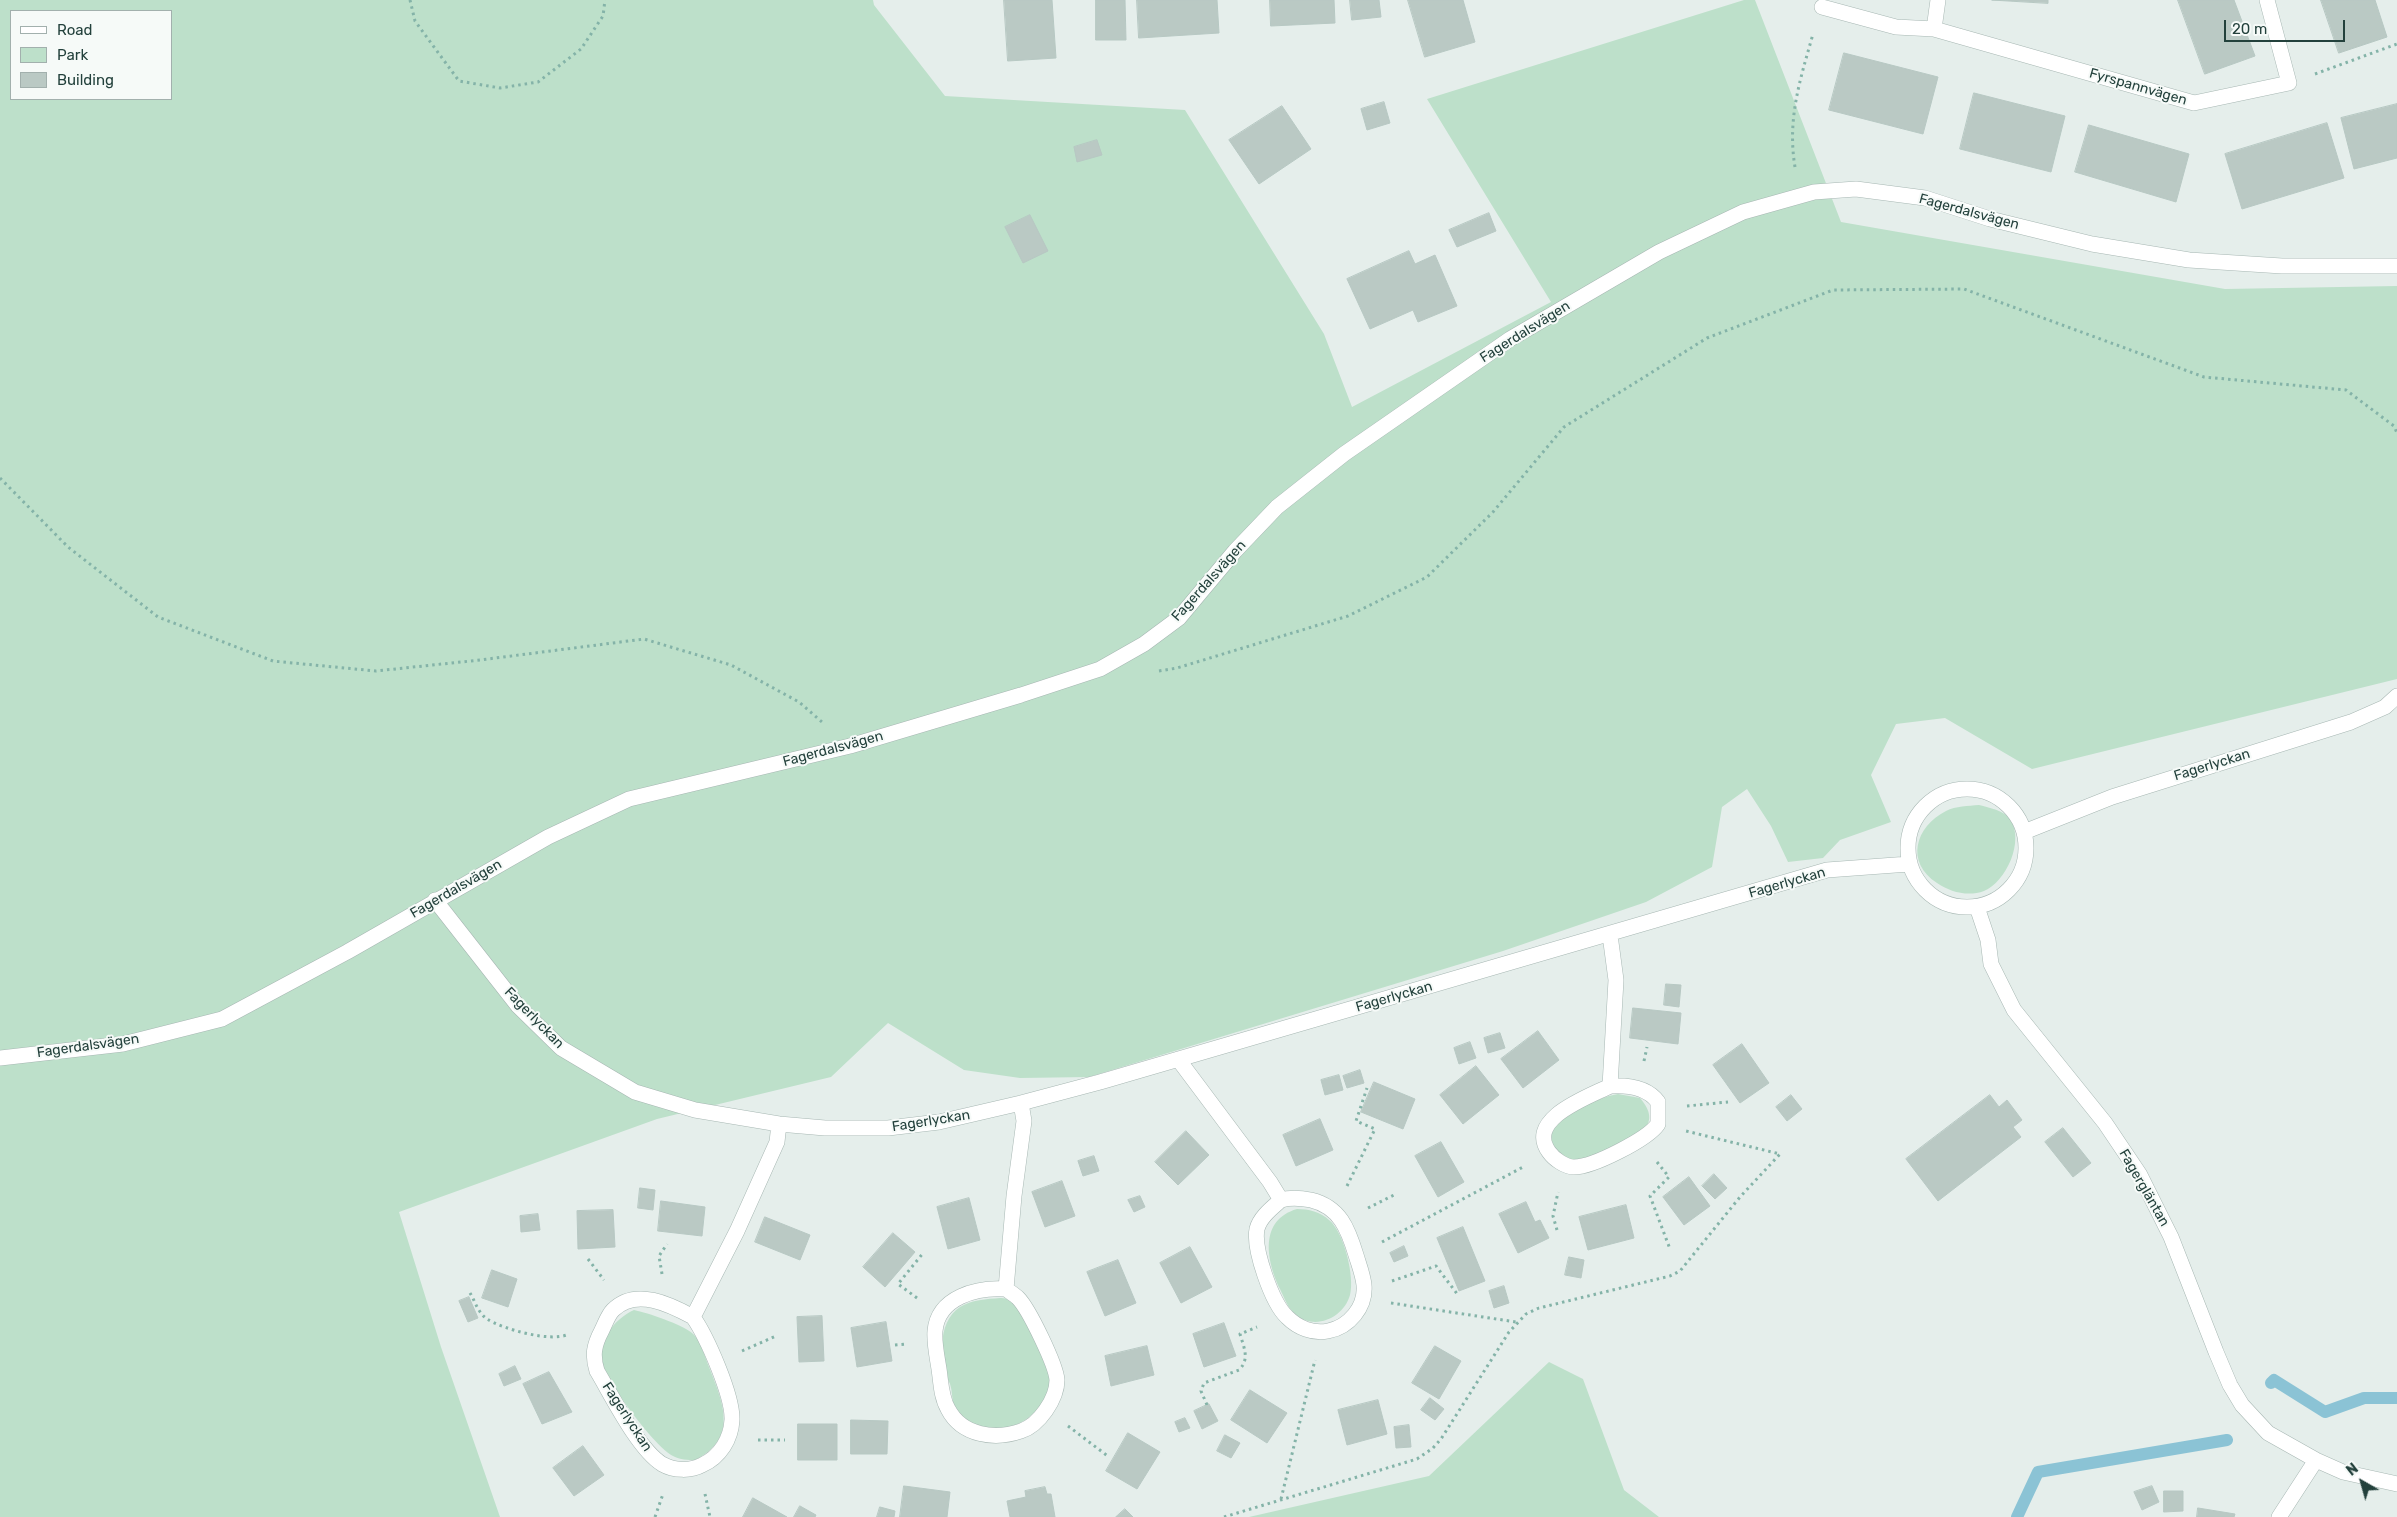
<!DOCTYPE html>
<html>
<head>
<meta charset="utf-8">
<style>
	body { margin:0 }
	#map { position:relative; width:2397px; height:1517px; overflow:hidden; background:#e5eeeb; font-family:Rubik,sans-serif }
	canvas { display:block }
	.legend { position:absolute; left:10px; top:10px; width:162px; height:90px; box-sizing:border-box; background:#f6faf8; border:1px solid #a2b0ad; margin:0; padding:6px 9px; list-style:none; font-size:15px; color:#23413c }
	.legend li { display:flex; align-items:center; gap:10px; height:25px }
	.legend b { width:25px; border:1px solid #a2b0ad }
	.north { position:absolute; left:2337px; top:1457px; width:50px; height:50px; -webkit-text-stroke:4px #f6faf8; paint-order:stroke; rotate:322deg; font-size:14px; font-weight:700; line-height:20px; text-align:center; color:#23413c }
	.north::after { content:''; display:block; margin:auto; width:18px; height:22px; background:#23413c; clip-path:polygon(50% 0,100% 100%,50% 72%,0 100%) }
	.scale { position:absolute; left:2224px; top:20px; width:121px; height:22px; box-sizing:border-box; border:2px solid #23413c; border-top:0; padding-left:6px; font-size:15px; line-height:18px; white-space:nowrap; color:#23413c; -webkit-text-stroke:4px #f6faf8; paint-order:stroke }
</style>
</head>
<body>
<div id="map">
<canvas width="2397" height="1517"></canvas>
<ul class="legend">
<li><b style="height:6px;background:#fff"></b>Road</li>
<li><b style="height:14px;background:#bde0ca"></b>Park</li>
<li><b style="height:14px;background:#bac9c4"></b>Building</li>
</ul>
<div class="north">N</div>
<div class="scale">20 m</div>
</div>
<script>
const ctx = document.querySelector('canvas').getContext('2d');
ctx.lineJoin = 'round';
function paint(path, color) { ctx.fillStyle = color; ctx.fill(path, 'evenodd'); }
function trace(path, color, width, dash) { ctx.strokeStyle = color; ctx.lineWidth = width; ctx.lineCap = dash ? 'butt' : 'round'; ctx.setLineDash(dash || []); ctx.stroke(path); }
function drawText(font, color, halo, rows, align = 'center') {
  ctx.font = font + ' Rubik,sans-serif'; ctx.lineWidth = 4; ctx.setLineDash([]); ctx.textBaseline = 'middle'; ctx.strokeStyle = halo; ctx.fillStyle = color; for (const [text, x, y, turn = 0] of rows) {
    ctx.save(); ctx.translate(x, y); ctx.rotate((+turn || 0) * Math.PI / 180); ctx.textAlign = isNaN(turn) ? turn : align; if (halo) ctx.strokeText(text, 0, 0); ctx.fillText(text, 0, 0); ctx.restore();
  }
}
paint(new Path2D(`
	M0 0H873L874 5 945 96 1185 110 1324 334 1352 407 1551 302 1427 99 1744 0H1755L1841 222 2225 289 2397 286V679L2032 769 1945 718 1896 724 1871 775 1891 822 1840 840 1823 858 1788 862 1771 826 1747 789 1722 807 1712 867 1646 902 1503 951 1089 1077 1020 1078 964 1070 888 1023 831 1077 657 1119 399 1212 441 1347 500 1517H0ZM11 11H171V99H11Z
	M1979 805C1990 808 2003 810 2010 819 2025 841 2006 882 1984 891 1968 897 1950 892 1937 883 1905 862 1915 827 1946 811 1956 806 1968 806 1979 805Z
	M1618 1094 1640 1098C1649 1109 1654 1119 1643 1131L1585 1160 1568 1161 1553 1146 1550 1130 1552 1127C1572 1113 1593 1098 1618 1094Z
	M1297 1209C1308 1209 1321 1212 1329 1220 1344 1232 1355 1277 1350 1295 1344 1317 1316 1331 1296 1315 1288 1309 1284 1297 1280 1289 1266 1260 1259 1220 1297 1209Z
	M1000 1298C1002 1298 1005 1298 1007 1299 1023 1304 1049 1365 1051 1382 1051 1386 1049 1392 1047 1396 1029 1430 982 1444 957 1410 951 1403 953 1392 950 1384 940 1362 936 1323 960 1307 971 1300 987 1299 1000 1298Z
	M634 1310C648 1313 681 1324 692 1333 700 1339 705 1357 709 1367 723 1403 739 1438 695 1460 688 1460 680 1460 673 1456 656 1448 608 1384 603 1365 596 1342 614 1319 634 1310Z
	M1549 1362 1583 1379 1624 1490 1659 1517H1249L1429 1476Z`), '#bde0ca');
trace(new Path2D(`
	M2271 1383 2274 1380 2325 1412 2364 1398H2397
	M2017 1517 2038 1472 2227 1440`), '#8bc3d5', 12);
const building = new Path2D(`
	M1004 0H1052L1056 58 1008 61Z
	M1096 0H1125L1126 40H1096Z
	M1137 0H1217L1219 33 1139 38Z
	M1270 0H1334L1335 23 1271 26Z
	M1350 0H1379L1381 17 1352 20Z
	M1408 0H1463L1475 42 1425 57Z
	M1992 0H2048V3Z
	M2178 0H2234L2255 56 2205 74Z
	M2321 0H2375L2387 37 2339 53Z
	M1844 53 1938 77 1923 134 1829 110Z
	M1974 93 2065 116 2051 172 1960 149Z
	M1384 102 1390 123 1367 130 1361 109Z
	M2397 104V158L2354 169 2341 118Z
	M1282 106 1311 149 1259 184 1229 140Z
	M2327 123 2344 178 2242 209 2225 154Z
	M2089 125 2189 154 2176 202 2075 172Z
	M1097 140 1102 155 1077 162 1074 147Z
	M1489 213 1496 231 1457 247 1449 230Z
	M1030 215 1048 251 1023 263 1005 227Z
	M1409 251 1415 264 1435 255 1457 306 1418 322 1413 310 1370 329 1347 279Z
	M1666 984 1681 985 1679 1007 1664 1005Z
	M1633 1008 1681 1013 1678 1044 1630 1038Z
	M1538 1031 1559 1060 1523 1088 1501 1059Z
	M1500 1033 1505 1048 1488 1053 1484 1038Z
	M1470 1042 1476 1058 1459 1064 1454 1048Z
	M1742 1044 1769 1083 1740 1103 1713 1065Z
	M1476 1066 1499 1095 1463 1124 1440 1095Z
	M1360 1070 1364 1083 1347 1088 1343 1076Z
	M1339 1075 1343 1090 1325 1095 1321 1080Z
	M1374 1082 1415 1099 1403 1129 1361 1112Z
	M1791 1095 1802 1109 1787 1121 1776 1107Z
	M1990 1095 1999 1107 2007 1100 2022 1120 2013 1127 2021 1137 1938 1201 1906 1159Z
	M1320 1119 1333 1150 1296 1166 1283 1135Z
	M2063 1128 2091 1163 2073 1177 2045 1142Z
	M1186 1131 1209 1155 1178 1185 1155 1162Z
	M1441 1142 1464 1182 1438 1197 1415 1156Z
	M1094 1156 1099 1171 1083 1176 1078 1161Z
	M1714 1174 1727 1188 1715 1199 1702 1186Z
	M1689 1177 1710 1206 1684 1225 1663 1197Z
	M1062 1181 1075 1216 1045 1227 1032 1192Z
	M640 1188 655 1190 653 1210 638 1208Z
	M1140 1196 1145 1207 1134 1212 1128 1200Z
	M969 1198 980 1240 948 1249 937 1207Z
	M661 1201 705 1207 702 1236 658 1231Z
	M1526 1202 1535 1222 1540 1220 1549 1238 1518 1253 1499 1214Z
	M1626 1205 1634 1238 1588 1250 1579 1217Z
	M613 1210 615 1247 578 1249 577 1211Z
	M538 1214 540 1230 521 1232 520 1216Z
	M765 1217 810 1235 800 1260 755 1242Z
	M1463 1227 1485 1281 1459 1291 1437 1238Z
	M893 1233 915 1252 885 1287 863 1267Z
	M1404 1246 1408 1256 1394 1262 1390 1253Z
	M1190 1247 1212 1287 1181 1303 1160 1263Z
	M1569 1257 1584 1260 1581 1278 1565 1275Z
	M1118 1260 1136 1303 1105 1316 1087 1272Z
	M492 1270 517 1279 508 1307 482 1298Z
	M1504 1286 1509 1303 1494 1308 1489 1291Z
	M469 1297 478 1318 468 1322 459 1301Z
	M822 1316 824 1361 799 1362 797 1317Z
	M886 1322 892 1361 857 1367 851 1328Z
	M1224 1323 1236 1356 1204 1367 1193 1334Z
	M1147 1346 1154 1375 1111 1386 1105 1356Z
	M1435 1346 1461 1361 1439 1399 1412 1383Z
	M515 1366 521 1379 504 1386 499 1374Z
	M549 1372 572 1412 542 1424 523 1384Z
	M1250 1390 1287 1413 1267 1443 1231 1420Z
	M1430 1398 1444 1409 1435 1420 1421 1410Z
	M1378 1400 1387 1434 1347 1445 1338 1410Z
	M1209 1404 1218 1421 1202 1429 1194 1411Z
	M1185 1418 1190 1428 1179 1432 1175 1422Z
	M851 1420 888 1421 887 1454H851Z
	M798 1424H837V1460H798Z
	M1409 1425 1411 1447 1396 1448 1394 1427Z
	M1128 1433 1160 1452 1137 1489 1106 1471Z
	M1225 1435 1240 1443 1231 1458 1217 1451Z
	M583 1446 604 1475 574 1496 553 1468Z
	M904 1486 950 1492 947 1517H900Z
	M2152 1486 2159 1502 2142 1510 2134 1492Z
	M1045 1487 1047 1494H1051L1055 1517H1010L1007 1501 1026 1497 1025 1491Z
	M2164 1491H2183V1511L2164 1512Z
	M753 1498 787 1517H743Z
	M800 1506 816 1515 815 1517H794Z
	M880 1507 895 1511 894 1517H877Z
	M2198 1508 2235 1514 2234 1517H2197Z
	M1125 1509 1133 1517H1116Z`);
paint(building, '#bac9c4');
trace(building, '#b7c8c3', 1);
const street = new Path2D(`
	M1938 0 1934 29 2194 103 2289 83 2267 0
	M1822 7 1896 27 1934 29
	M1908 848a59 59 0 1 1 118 0a59 59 0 1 1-118 0Z
	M2024 832 2112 797 2351 722 2385 707 2397 696
	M435 900 518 1006 561 1048 635 1092 695 1110 779 1124 825 1128H888L939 1122 1021 1103 1100 1082 1827 870 1909 864
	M1977 907 1988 940 1991 964 2014 1010 2105 1123 2140 1175 2171 1237 2216 1352 2230 1385 2242 1405 2268 1433 2316 1460 2343 1472 2397 1484
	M0 1058 123 1044 222 1019 347 952 548 837 629 799 850 746 1021 695 1100 669 1144 644 1179 618 1235 551 1277 507 1344 454 1510 339 1659 252 1743 212 1814 192 1856 189 1925 198 1990 219 2092 244 2189 260 2282 266H2397
	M1178 1059 1270 1182 1281 1200C1272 1208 1260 1217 1257 1229 1253 1249 1272 1303 1287 1317 1298 1328 1313 1334 1328 1331 1349 1327 1366 1307 1364 1285 1363 1275 1359 1265 1356 1255 1348 1229 1340 1207 1311 1200 1301 1198 1291 1197 1281 1200
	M1610 1086C1627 1085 1647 1087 1658 1102V1124C1648 1139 1593 1167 1574 1167 1565 1167 1554 1159 1549 1152 1525 1119 1588 1097 1610 1086L1616 980 1610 935
	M1006 1289C1010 1292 1015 1295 1018 1298 1029 1309 1056 1365 1057 1380 1057 1399 1039 1425 1021 1431 995 1440 962 1436 948 1409 941 1397 941 1382 939 1369 937 1356 934 1343 935 1331 938 1297 977 1287 1006 1289L1014 1196 1024 1121 1021 1103
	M693 1317C671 1305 636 1287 613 1310 608 1315 605 1324 602 1330 594 1345 592 1355 597 1371 612 1396 638 1449 662 1464 674 1471 691 1471 702 1465 720 1457 731 1439 732 1420 733 1396 707 1337 693 1317L737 1231 777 1142 779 1124
	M2279 1517 2316 1460`);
trace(street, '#a7b7b3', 16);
trace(new Path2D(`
	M410 0 415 21 459 81 500 88 538 82 581 49 603 16 605 0
	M2315 74 2397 44
	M1795 167C1787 119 1800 80 1813 34
	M0 478 68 547 158 617 273 661 376 671 480 660 644 639 731 665 799 702 822 722
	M1159 671 1177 668 1348 616 1427 577 1493 512 1564 427 1707 338 1833 290 1964 289 2204 377 2346 390 2394 426 2397 433
	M1644 1061 1647 1047
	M1687 1106 1728 1102
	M1657 1162 1669 1177 1650 1196 1670 1249
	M1347 1186 1375 1129 1356 1121 1367 1088
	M1368 1208 1394 1195
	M1557 1230 1553 1216 1558 1192
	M1382 1242 1525 1166
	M588 1259 604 1280
	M662 1274 659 1256 667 1244
	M1392 1281 1436 1266 1458 1295
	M470 1293C475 1301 478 1313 487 1319 503 1329 551 1343 569 1334
	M917 1298 898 1284 924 1252
	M1391 1303 1516 1322
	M895 1345 906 1344
	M742 1351 776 1336
	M1207 1405 1201 1391 1204 1383 1239 1370C1250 1359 1244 1348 1240 1334L1257 1327
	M1068 1426 1109 1457
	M758 1440H785
	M705 1494 710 1517
	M1281 1499 1315 1360
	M655 1517 663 1494
	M1224 1517 1417 1459 1433 1448 1441 1439 1509 1332 1526 1314 1539 1308 1670 1276 1680 1271 1740 1197 1780 1154 1686 1131`), '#84b3a8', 3, [2.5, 4]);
trace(street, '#fff', 15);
drawText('14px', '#23413c', '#f6faf8', [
	["Fyrspannvägen",2138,87,16],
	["Fagerdalsvägen",1969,212,15],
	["Fagerdalsvägen",1525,332,-32],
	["Fagerdalsvägen",1209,581,-48],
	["Fagerdalsvägen",833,749,-15],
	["Fagerlyckan",2212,765,-17],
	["Fagerlyckan",1787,883,-16],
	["Fagerdalsvägen",456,889,-30],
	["Fagerlyckan",1394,997,-16],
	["Fagerlyckan",534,1018,46],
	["Fagerdalsvägen",88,1046,-8],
	["Fagerlyckan",931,1121,-9],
	["Fagergläntan",2144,1188,60],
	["Fagerlyckan",627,1417,57]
]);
</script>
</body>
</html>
